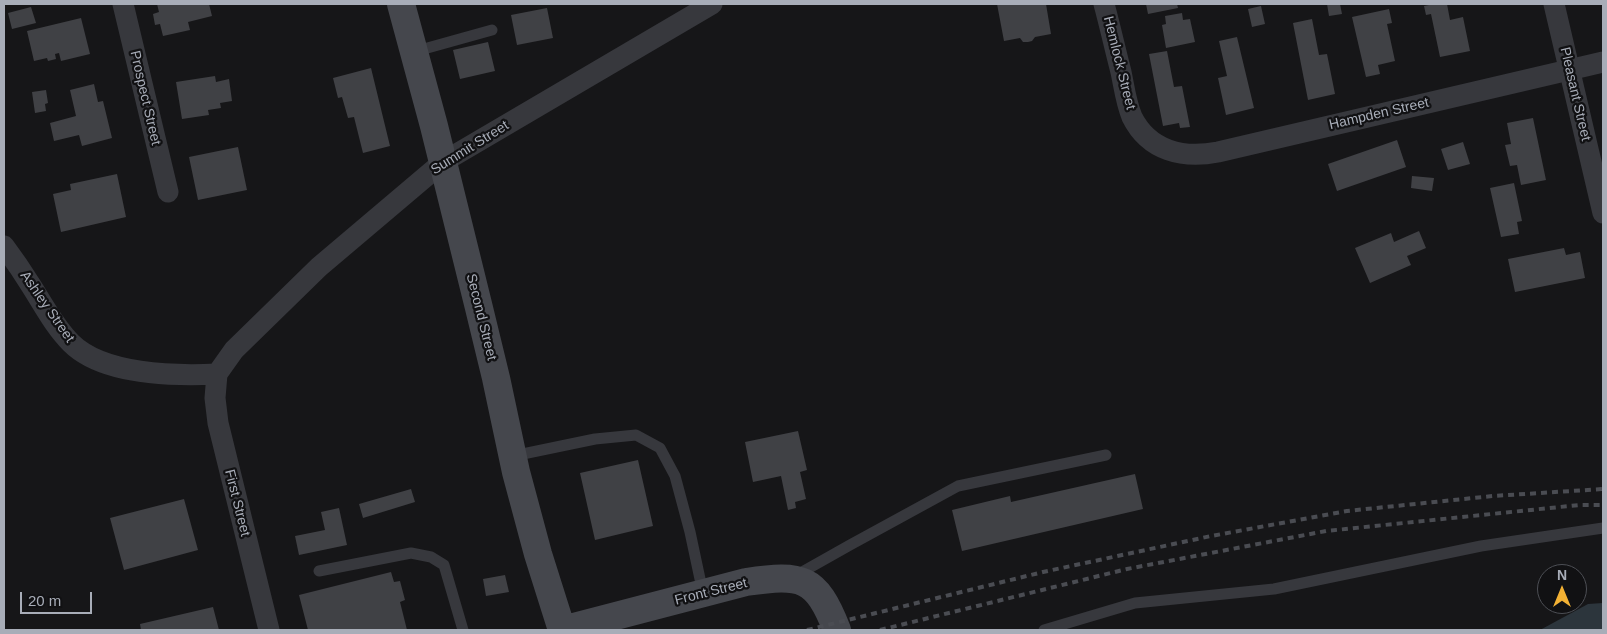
<!DOCTYPE html>
<html>
<head>
<meta charset="utf-8">
<style>
	body { margin:0 }
	#map { position:relative; width:1607px; height:634px; overflow:hidden; background:#161618; font-family:Helvetica,sans-serif }
	canvas { display:block }
	.frame { position:absolute; inset:0; border:5px solid #a8adb8; pointer-events:none }
	.north { position:absolute; left:1537px; top:564px; width:50px; height:50px; box-sizing:border-box; background:#111113; border:1px solid #4d4f55; border-radius:50%; rotate:0deg; font-size:14px; font-weight:700; line-height:20px; text-align:center; color:#a8adb8 }
	.north::after { content:''; display:block; margin:auto; width:18px; height:22px; background:#f2b134; clip-path:polygon(50% 0,100% 100%,50% 72%,0 100%) }
	.scale { position:absolute; left:20px; top:592px; width:72px; height:22px; box-sizing:border-box; border:2px solid #a8adb8; border-top:0; padding-left:6px; font-size:15px; line-height:18px; white-space:nowrap; color:#a8adb8; -webkit-text-stroke:4px #111113; paint-order:stroke }
</style>
</head>
<body>
<div id="map">
<canvas width="1607" height="634"></canvas>
<div class="frame"></div>
<div class="north">N</div>
<div class="scale">20 m</div>
</div>
<script>
const ctx = document.querySelector('canvas').getContext('2d');
ctx.lineJoin = 'round';
function paint(path, color) { ctx.fillStyle = color; ctx.fill(path, 'evenodd'); }
function trace(path, color, width, dash) { ctx.strokeStyle = color; ctx.lineWidth = width; ctx.lineCap = dash ? 'butt' : 'round'; ctx.setLineDash(dash || []); ctx.stroke(path); }
function drawText(font, color, halo, rows, align = 'center') {
  ctx.font = font + ' Helvetica,sans-serif'; ctx.lineWidth = 4.5; ctx.setLineDash([]); ctx.textBaseline = 'middle'; ctx.strokeStyle = halo; ctx.fillStyle = color; for (const [text, x, y, turn = 0] of rows) {
    ctx.save(); ctx.translate(x, y); ctx.rotate((+turn || 0) * Math.PI / 180); ctx.textAlign = isNaN(turn) ? turn : align; if (halo) ctx.strokeText(text, 0, 0); ctx.fillText(text, 0, 0); ctx.restore();
  }
}
paint(new Path2D(`
	M1603 603V630H1540L1588 604Z`), '#2c353c');
paint(new Path2D(`
	M157 4H209L212 16 188 22 190 30 163 36 160 24 155 25 153 14 159 12Z
	M997 4H1046L1051 34 1035 37 1032 41 1028 42H1023L1020 38 1004 41Z
	M1146 4H1177L1178 8 1148 14Z
	M1327 4H1340L1342 14 1329 16Z
	M1428 4H1447L1450 20 1463 17 1470 51 1440 57 1431 14 1426 15 1424 6 1429 5Z
	M1261 6 1265 24 1252 27 1248 9Z
	M31 7 36 23 12 29 8 13Z
	M547 8 553 38 517 45 511 15Z
	M1389 9 1392 23 1387 24 1395 61 1378 65 1380 74 1366 77 1352 17Z
	M1182 13 1183 20 1190 19 1195 42 1166 48 1162 25 1166 24 1165 16Z
	M81 18 90 54 61 61 59 53 55 54 56 59 48 61 47 58 34 61 27 31Z
	M1312 19 1319 55 1327 54 1335 94 1308 100 1293 23Z
	M1237 37 1254 108 1226 115 1218 78 1227 76 1219 41Z
	M488 42 495 71 460 79 453 50Z
	M1167 51 1174 87 1182 86 1190 127 1180 128 1179 123 1163 126 1149 54Z
	M371 68 390 146 363 153 354 117 348 118 342 97 338 98 333 78Z
	M215 76 216 82 229 79 232 101 220 103 221 108 208 110 209 115 182 119 176 82Z
	M94 84 98 102 103 101 112 138 82 146 79 135 54 141 50 123 76 116 70 90Z
	M46 90 48 103 45 104 46 111 35 113 32 92Z
	M1533 118 1546 180 1521 185 1517 165 1510 166 1505 145 1511 144 1507 123Z
	M1397 140 1406 167 1337 191 1328 164Z
	M1463 142 1470 164 1448 170 1441 149Z
	M238 147 247 190 198 200 189 157Z
	M117 174 126 217 61 232 53 194 71 190 70 184Z
	M1412 176 1434 178 1432 191 1411 188Z
	M1514 183 1522 221 1517 222 1519 234 1501 237 1490 188Z
	M1419 231 1426 248 1407 256 1411 265 1370 283 1355 248 1391 233 1394 242Z
	M1564 248 1566 255 1580 252 1585 278 1515 292 1508 259Z
	M798 431 807 470 800 472 806 499 795 502 796 508 788 510 781 476 753 482 745 442Z
	M638 460 653 526 595 540 580 473Z
	M1135 474 1143 509 962 551 952 510 1010 496 1011 502Z
	M411 489 415 502 363 518 359 504Z
	M184 499 198 550 124 570 110 518Z
	M339 508 347 545 299 555 295 536 325 530 321 512Z
	M391 572 394 582 400 581 405 600 400 602 407 630H308L299 595Z
	M505 575 509 592 486 596 483 579Z
	M213 607 219 630H141L140 624Z`), '#404145');
trace(new Path2D(`
	M413 52 492 30
	M513 456 595 439 636 435 660 448 675 476 690 532 703 593
	M319 571 411 553 431 557 444 565 463 630
	M795 576 850 545 958 486 1106 455
	M1044 630 1135 603 1274 589 1481 546 1603 528`), '#37383d', 11);
trace(new Path2D(`
	M123 4 168 192
	M1104 4C1110 26 1115 49 1121 72 1124 86 1126 103 1132 117 1149 151 1183 159 1218 152L1603 62
	M1554 4 1603 213
	M4 246C13 258 22 271 30 284 43 304 54 326 71 343 103 375 175 376 217 374
	M217 374 234 350 319 267 443 162 712 4
	M217 374 215 398 218 423 269 630`), '#37383d', 21);
trace(new Path2D(`
	M401 4 434 126 479 308 496 378 516 472 538 554 562 630 746 582C802 574 816 576 837 630`), '#45474d', 28);
trace(new Path2D(`
	M807 630 1043 572 1211 536 1347 511 1493 496 1603 489
	M880 630 1127 569 1326 531 1579 505H1603`), '#4a4c52', 4, [6, 5]);
drawText('14px', '#a8adb8', '#111113', [
	["Hemlock Street",1119,63,76],
	["Pleasant Street",1575,94,77],
	["Prospect Street",145,98,77],
	["Hampden Street",1379,114,-13],
	["Summit Street",470,148,-32],
	["Ashley Street",47,307,55],
	["Second Street",481,317,76],
	["First Street",237,503,76],
	["Front Street",711,592,-14]
]);
</script>
</body>
</html>
